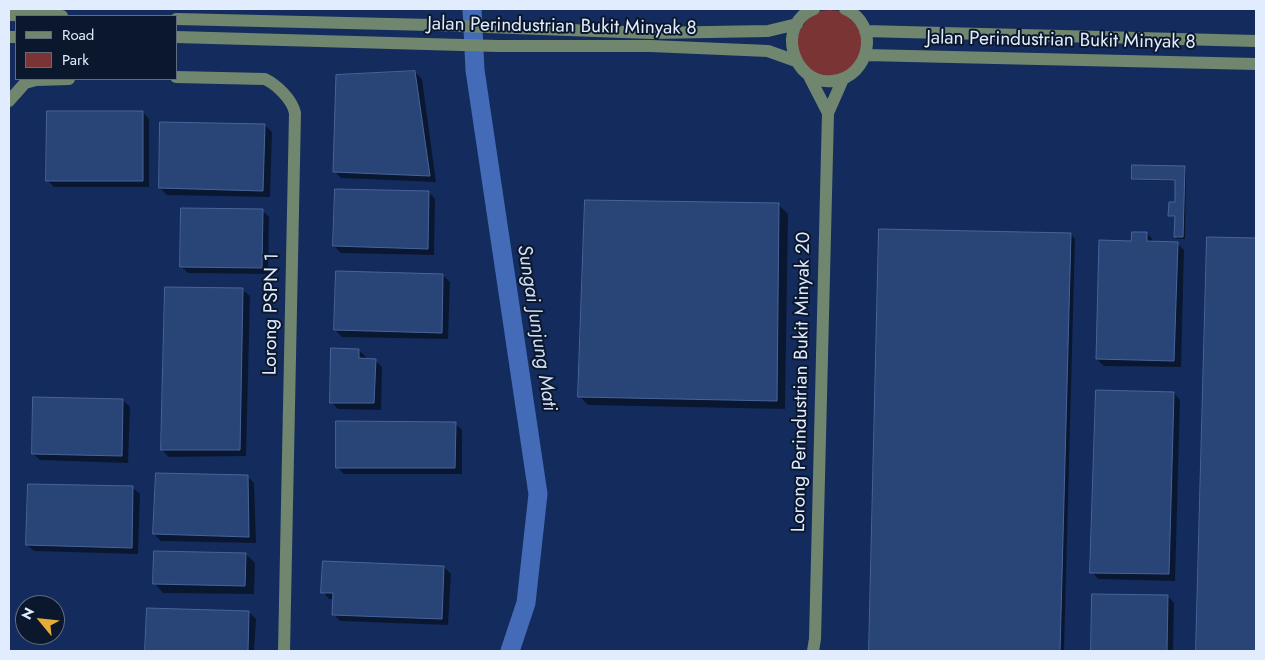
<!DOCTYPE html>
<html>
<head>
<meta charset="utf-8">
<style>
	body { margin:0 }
	#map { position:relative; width:1265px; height:660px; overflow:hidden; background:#142c5d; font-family:Jost,sans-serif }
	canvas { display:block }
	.frame { position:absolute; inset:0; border:10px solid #e1ecff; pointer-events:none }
	.legend { position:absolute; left:15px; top:15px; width:162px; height:65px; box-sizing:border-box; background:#0b172c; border:1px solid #616c80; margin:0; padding:6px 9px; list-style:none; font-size:15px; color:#e1ecff }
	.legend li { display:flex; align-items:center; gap:10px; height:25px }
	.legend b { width:25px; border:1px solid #616c80 }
	.north { position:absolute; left:15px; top:595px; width:50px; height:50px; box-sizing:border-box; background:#0b172c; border:1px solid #616c80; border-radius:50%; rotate:298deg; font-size:14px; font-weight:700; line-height:20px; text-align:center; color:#e1ecff }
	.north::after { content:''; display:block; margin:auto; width:18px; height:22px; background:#e5ad35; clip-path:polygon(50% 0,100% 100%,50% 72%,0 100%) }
</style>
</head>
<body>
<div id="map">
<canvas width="1265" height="660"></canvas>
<div class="frame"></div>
<ul class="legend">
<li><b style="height:6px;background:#71866f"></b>Road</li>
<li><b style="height:14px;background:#7b3434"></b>Park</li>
</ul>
<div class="north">N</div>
</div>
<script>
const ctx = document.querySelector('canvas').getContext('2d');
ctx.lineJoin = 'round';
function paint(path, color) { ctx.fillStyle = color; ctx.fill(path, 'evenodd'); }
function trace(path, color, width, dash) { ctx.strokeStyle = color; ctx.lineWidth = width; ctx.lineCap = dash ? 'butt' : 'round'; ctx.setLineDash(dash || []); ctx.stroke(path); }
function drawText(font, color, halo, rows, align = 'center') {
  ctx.font = font + ' Jost,sans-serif'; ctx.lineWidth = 4; ctx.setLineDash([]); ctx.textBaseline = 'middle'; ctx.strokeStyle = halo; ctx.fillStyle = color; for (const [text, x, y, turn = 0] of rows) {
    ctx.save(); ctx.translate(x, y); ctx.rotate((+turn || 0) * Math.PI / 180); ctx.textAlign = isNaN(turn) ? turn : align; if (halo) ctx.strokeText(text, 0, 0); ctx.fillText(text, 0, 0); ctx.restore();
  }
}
paint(new Path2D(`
	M830 10 840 11 857 24 864 45 855 66 835 77 813 73 798 56 797 34 809 17 819 11Z`), '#7b3434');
paint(new Path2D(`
	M415 72 422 79 436 182 341 178 334 171Z
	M143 112 149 119V187H54L47 180Z
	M265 125 272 132 270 197 167 195 160 188Z
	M1184 168 1186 169 1185 239H1177L1175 237 1176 217 1170 216 1176 203V181L1135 180 1133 179Z
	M429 192 435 199 434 255 341 253 334 246Z
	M779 205 788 214 785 409 588 405 579 396Z
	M262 210 269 217 268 274 188 273 181 266Z
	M881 230 1071 234 1075 239 1064 651H870Z
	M1147 233 1153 240V243H1177L1184 250 1181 367 1104 366 1097 359 1133 242Z
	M1208 238 1256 239V651H1197Z
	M443 275 450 282 448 339 342 337 335 330Z
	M243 290 250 296 246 456 169 457 162 450Z
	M359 350 366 357V360H375L382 367 381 410 338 409 331 402Z
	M1174 393 1180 400 1175 581 1098 579 1092 572Z
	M123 400 130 407 128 463 40 460 33 454Z
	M455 423 462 430V474H344L337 467Z
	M247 476 254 483 256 543 161 541 154 534Z
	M133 488 140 494 138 554 34 551 27 545Z
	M246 554 255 563 254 594 163 593 154 583Z
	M444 567 451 574 448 625 340 621 333 614 334 599H329L323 592Z
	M1093 595 1168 596 1174 603 1173 651H1092Z
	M148 609 249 612 256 619 254 651H147Z`), '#0007');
trace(new Path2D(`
	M472 9 475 70 538 494 526 603 510 651`), '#436bb7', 19);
const building = new Path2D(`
	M415 71 430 176 333 172 336 75Z
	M47 111H143V181H46Z
	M160 122 265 124 263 191 159 188Z
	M1132 165 1185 166 1183 237H1174L1175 216H1168L1169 202H1175V180L1132 179Z
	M335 189 429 191 428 249 333 246Z
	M585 200 779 203 777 401 578 397Z
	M181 208 263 209 262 268 180 267Z
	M879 229 1071 233 1060 651H869Z
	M1132 232H1147V241L1178 242 1174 361 1096 359 1099 240 1131 241Z
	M1207 237 1256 238V651H1196Z
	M336 271 443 274 442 333 334 330Z
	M165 287 243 288 240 450H161Z
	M331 348 359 349V358L376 359 374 403H330Z
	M1096 390 1174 392 1169 574 1090 573Z
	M33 397 123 399 122 456 32 454Z
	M336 421 456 422 455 468H336Z
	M156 473 248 475 249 537 153 534Z
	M28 484 133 486 132 548 26 545Z
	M154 551 246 553 245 586 153 584Z
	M323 561 444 566 442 619 332 615 333 593H321Z
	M1092 594 1168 595 1167 651H1091Z
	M147 608 249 611 248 651H145Z`);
paint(building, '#294477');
trace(building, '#47649a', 1);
trace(new Path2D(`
	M814 9C775 23 792 86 833 81 870 77 881 24 845 9
	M9 15 62 16
	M176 19 432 25 651 33 768 31 797 24
	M865 31 1256 41
	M9 37H16
	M176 37 498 46H651L768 51 796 61
	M865 55 1256 64
	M809 76 828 113
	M176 77 265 79C277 85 292 99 295 113L284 651
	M9 101 25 83 36 80 69 79
	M813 651 815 639 828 113 843 79`), '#71866f', 12);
drawText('19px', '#e1ecff', '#0b172c', [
	["Jalan Perindustrian Bukit Minyak 8",562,27,1],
	["Jalan Perindustrian Bukit Minyak 8",1061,41,1],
	["Lorong PSPN 1",272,314,-89],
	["Lorong Perindustrian Bukit Minyak 20",802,382,-89]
]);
drawText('italic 20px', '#d2def3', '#0b172c', [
	["Sungai Junjung Mati",536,328,81]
]);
</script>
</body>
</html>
